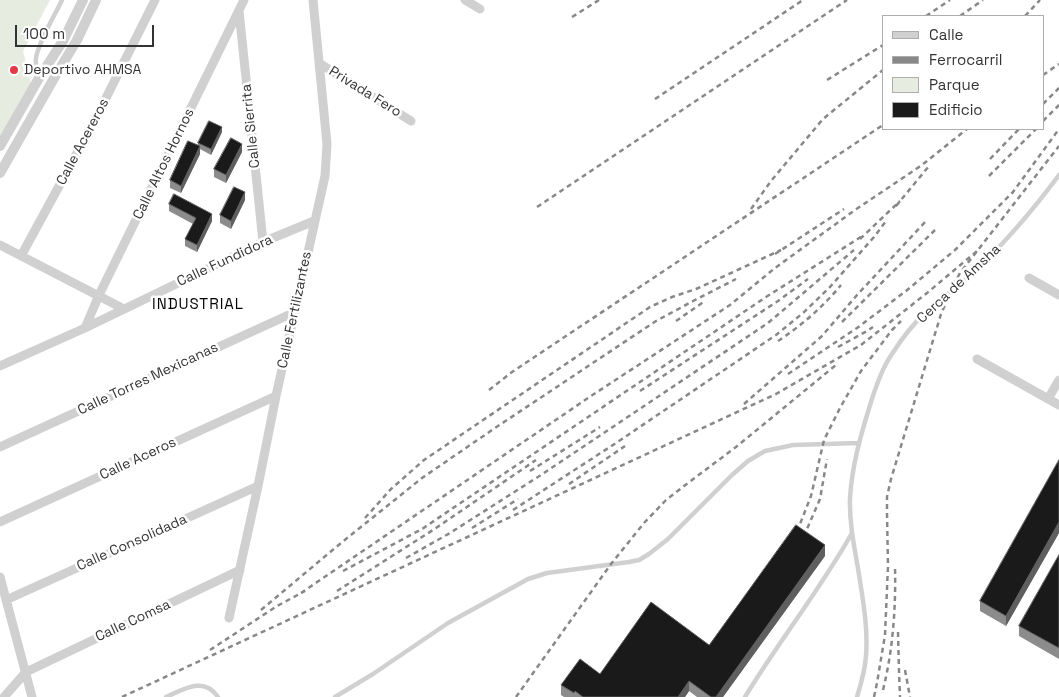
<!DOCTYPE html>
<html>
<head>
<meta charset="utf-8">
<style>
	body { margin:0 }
	#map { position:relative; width:1059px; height:697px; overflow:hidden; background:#fff; font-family:"Space Grotesk",sans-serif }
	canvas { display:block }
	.legend { position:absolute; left:882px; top:15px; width:162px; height:115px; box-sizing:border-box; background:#fff; border:1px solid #adadad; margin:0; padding:6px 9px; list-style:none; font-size:15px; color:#333 }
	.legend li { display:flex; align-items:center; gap:10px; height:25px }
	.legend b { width:25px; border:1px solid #adadad }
	.scale { position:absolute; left:15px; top:25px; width:139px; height:22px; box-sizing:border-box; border:2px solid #333; border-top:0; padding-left:6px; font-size:15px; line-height:18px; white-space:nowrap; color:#333; -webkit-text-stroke:4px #fff; paint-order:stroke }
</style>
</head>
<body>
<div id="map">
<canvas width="1059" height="697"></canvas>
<ul class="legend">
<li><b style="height:6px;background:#d0d0d0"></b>Calle</li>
<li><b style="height:6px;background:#888"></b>Ferrocarril</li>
<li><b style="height:14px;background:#e6ecdf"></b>Parque</li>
<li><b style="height:14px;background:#1a1a1a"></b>Edificio</li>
</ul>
<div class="scale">100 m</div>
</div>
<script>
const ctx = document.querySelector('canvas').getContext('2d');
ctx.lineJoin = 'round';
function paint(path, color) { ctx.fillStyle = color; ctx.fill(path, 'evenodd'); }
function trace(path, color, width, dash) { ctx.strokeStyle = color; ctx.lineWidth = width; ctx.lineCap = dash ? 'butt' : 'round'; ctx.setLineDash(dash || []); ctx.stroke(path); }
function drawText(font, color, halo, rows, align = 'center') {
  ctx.font = font + ' "Space Grotesk",sans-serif'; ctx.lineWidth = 5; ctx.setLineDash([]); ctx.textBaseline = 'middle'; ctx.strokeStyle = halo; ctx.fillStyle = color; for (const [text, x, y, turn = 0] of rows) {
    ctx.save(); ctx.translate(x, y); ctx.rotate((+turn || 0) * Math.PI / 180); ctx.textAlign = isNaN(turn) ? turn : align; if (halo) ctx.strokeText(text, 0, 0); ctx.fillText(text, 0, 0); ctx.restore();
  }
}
paint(new Path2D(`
	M0 0H50L23 51 32 88 0 144Z`), '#e6ecdf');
trace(new Path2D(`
	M38 77C37 71 35 65 36 58 38 43 55 15 62 0
	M166 697C184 689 204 676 218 697
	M335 697 373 674 448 623 528 579 547 573 629 562 639 560 649 554 668 539 732 475 748 461 765 451 793 445 859 443
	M745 697C779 641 820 590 852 533
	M857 697C861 684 865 670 866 656 868 631 864 606 860 581 856 554 849 526 850 498 852 465 861 434 871 402 876 386 882 368 892 354 902 338 914 323 928 310 942 298 958 287 972 274 1004 244 1033 210 1059 175`), '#d0d0d0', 4.5);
trace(new Path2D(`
	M465 0 480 9
	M239 11 263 242
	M319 63 411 121
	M0 245 124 309
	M21 256 95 120 155 0
	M1029 278 1059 295
	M85 328 99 295 244 0
	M977 359 1059 405
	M0 366 85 328 263 242 314 221
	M1048 399 1059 380
	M0 447 295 312
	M0 522 276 396
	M0 577 32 697
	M6 600 258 486
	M229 618 258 486 276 396 325 176 327 144 313 0
	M4 697 26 672 240 570`), '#d0d0d0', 9);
trace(new Path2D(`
	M0 146 39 78 63 41 83 0
	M0 173 53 80 77 40 96 0`), '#d0d0d0', 10);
trace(new Path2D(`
	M926 16 950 0
	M960 16 983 0
	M1025 16 1040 0
	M572 17 599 0
	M1043 75 1059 64
	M827 80 883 45
	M655 99 803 0
	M1043 104 1059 88
	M1043 121 1059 105
	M990 159 1019 129
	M989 176 1036 129
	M896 206 929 166
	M537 207 847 0
	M751 209 771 181 823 119 883 70
	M860 239 900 201
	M775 254 844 209
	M676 321 705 301
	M842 322 935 230
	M778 341C802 325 823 307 841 285
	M838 347 867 331 873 327
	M788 374 857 328 906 291 955 250 1013 192 1059 129
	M489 390 512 372 883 125
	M640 391 778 301 808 279
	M744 404 822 336 857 295 927 220
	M530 471 600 427
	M569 484 625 446
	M513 510 616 443 776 335 803 313 830 287 874 237 886 221
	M365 518 391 489 424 460 650 307 672 297 696 289 781 250
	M472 528 518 499
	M790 538 800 524 811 496 824 440 840 408 861 371 892 330 901 321
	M797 543 807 529 820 499 827 459
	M406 558 450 533 541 475 768 323 854 250
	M343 571 422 529 766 297 864 235
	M337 591 433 530 536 460
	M301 593 591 396 730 305 775 268 855 210 922 165 967 129
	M261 610 341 543 422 478 495 428 656 321 695 300 736 279
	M898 632 899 671 900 697
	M210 650 277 606 305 591
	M905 670 910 697
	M883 690C893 650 896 607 895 566
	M122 697 776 394 861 345 927 293 977 251
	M516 697 611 564 644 523 666 500 684 486 736 447 836 365
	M874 697 877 683 885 635 888 566 887 514V497L891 479 941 314 955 282 960 273 1059 146`), '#888', 2.5, [5, 4]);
paint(new Path2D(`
	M222 132 211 155 200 149V154L181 193 170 188V180L198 146V143Z
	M242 152 226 183 214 177V169Z
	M245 200 231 229 220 223V215Z
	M169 204 212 221 197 252 185 246V239L193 224 169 211Z
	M1059 460V533L1006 626 980 611V601Z
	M1059 555V659L1019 636V626Z
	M825 556 723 697H697L689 691 685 697H564L561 695V685L600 674 709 645Z`), '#8c8c8c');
paint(new Path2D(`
	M222 127V132L211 155V149Z
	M242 144V152L226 183V175Z
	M200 146V154L181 193V186Z
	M245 192V200L231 229V221Z
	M212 214V221L197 252V245Z
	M1059 522V533L1006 626V616Z
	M825 545V556L723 697H716Z
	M689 681V691L685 697H678Z`), '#5f5f5f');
const building = new Path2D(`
	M209 121 222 127 211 149 198 143Z
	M231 138 242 144 226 175 214 169Z
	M188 141 200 146 181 186 170 180Z
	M234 187 245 192 231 221 220 215Z
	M174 194 212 214 197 245 185 239 196 218 169 204Z
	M1059 460V522L1006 616 980 601Z
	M796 525 825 545 716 697H711L689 681 678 697H583L575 691 574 693 561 685 580 659 600 674 651 602 709 645Z
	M1059 555V648L1019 626Z`);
paint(building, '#1a1a1a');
trace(building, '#5f5f5f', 1);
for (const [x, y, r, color] of [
	[14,70,5,"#e63946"]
]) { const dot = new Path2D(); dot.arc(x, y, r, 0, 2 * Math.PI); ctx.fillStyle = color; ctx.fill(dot); trace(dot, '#fff', 2); }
drawText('14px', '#333', '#fff', [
	["Deportivo AHMSA",24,70]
], 'left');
drawText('14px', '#333', '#fff', [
	["Privada Fero",365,92,32],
	["Calle Sierrita",251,126,-96],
	["Calle Acereros",83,142,-62],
	["Calle Altos Hornos",164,164,-64],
	["Calle Fundidora",225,261,-25],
	["Cerca de Amsha",959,284,-43],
	["Calle Fertilizantes",295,310,-78],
	["Calle Torres Mexicanas",148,379,-25],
	["Calle Aceros",138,459,-25],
	["Calle Consolidada",132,543,-24],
	["Calle Comsa",133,621,-25]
]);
ctx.letterSpacing = '1px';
drawText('15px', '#000', '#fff', [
	["INDUSTRIAL",198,305]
]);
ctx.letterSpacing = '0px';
</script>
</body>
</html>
